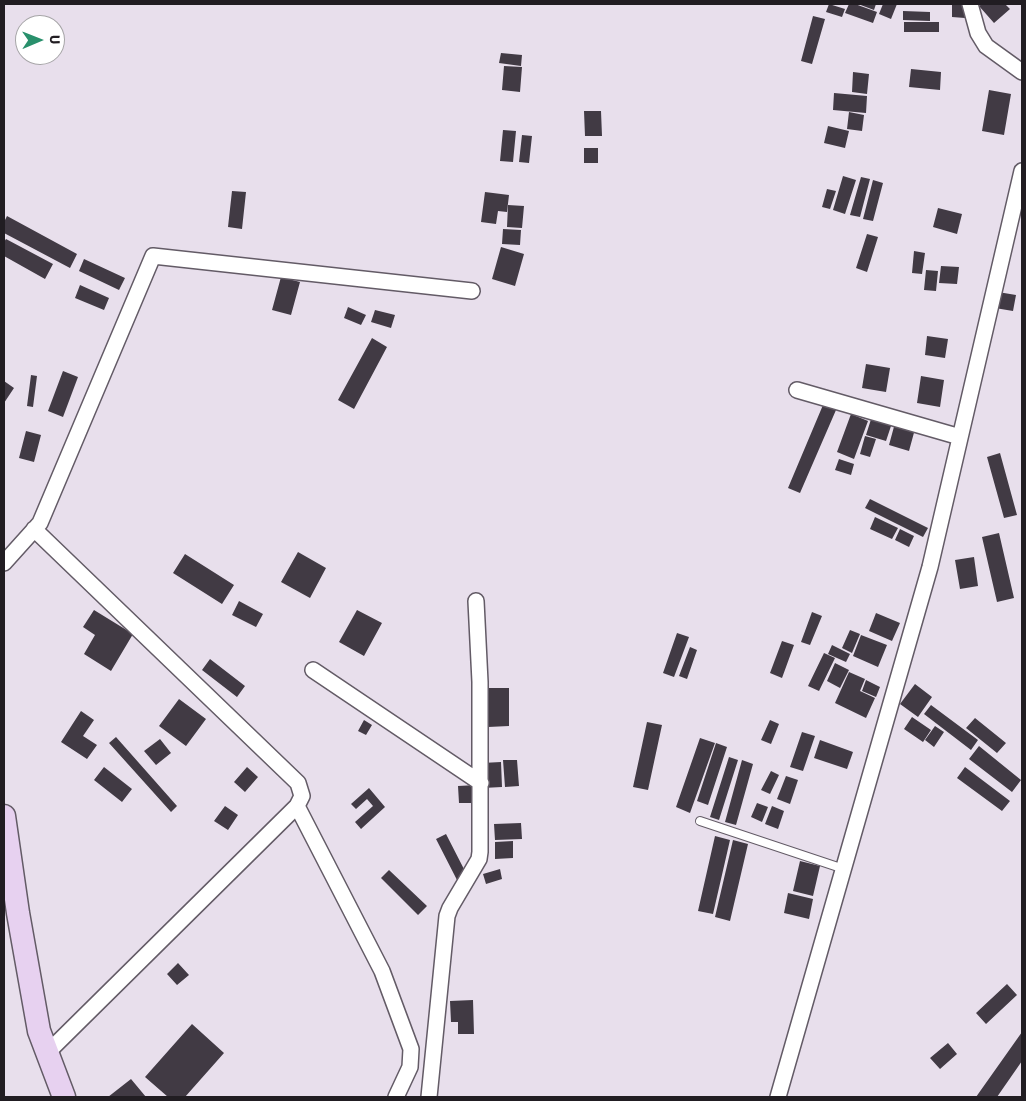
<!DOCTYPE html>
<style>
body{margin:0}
#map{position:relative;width:1026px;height:1101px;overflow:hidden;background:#e8dfec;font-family:Signika,sans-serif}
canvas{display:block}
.frame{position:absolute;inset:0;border:5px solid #211d22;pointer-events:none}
.north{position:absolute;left:15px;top:15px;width:50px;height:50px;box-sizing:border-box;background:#fff;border:1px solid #a6a5a7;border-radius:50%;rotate:89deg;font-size:14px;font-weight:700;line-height:20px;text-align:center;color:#211d22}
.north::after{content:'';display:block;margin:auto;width:18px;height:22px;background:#29906c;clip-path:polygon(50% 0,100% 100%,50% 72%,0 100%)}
</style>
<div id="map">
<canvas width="1026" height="1101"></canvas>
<div class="frame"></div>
<div class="north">U</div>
</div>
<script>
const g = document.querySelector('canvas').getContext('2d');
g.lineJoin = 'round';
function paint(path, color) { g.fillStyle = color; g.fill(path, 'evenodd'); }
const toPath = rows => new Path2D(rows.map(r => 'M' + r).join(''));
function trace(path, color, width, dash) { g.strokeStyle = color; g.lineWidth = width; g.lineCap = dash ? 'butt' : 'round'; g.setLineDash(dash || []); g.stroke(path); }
paint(toPath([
 [829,4,845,9,842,17,826,12],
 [849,4,855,4,877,12,873,23,845,13],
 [858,4,876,4,874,10],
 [883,4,897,4,891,19,879,14],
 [952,4,966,5,965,18,952,17],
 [982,4,1005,4,1010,9,994,23,979,6],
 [903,11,930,12,930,21,903,20],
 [813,16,825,19,812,64,801,61],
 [904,22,939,22,939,32,904,32],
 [501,53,522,55,521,66,499,63],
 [504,66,522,67,520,92,502,90],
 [911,69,941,72,940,90,909,87],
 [853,72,869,74,867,94,852,92],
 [989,90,1011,94,1004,135,982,131],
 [834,93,867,96,866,113,833,110],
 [584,111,601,111,602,136,585,136],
 [849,112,864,115,862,131,847,129],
 [828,126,849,131,845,148,824,143],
 [503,130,516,131,513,162,500,161],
 [522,135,532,136,529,163,519,162],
 [584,148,598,148,598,163,584,163],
 [843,176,856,180,845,214,833,210],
 [861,177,870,179,860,217,850,215],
 [873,180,883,183,873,221,863,219],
 [827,189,836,191,830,209,822,207],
 [232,191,246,192,242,229,228,227],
 [485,192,509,195,507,212,498,211,496,224,481,222],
 [508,205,524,206,522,228,507,227],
 [938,208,962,214,957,234,933,227],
 [7,216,77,254,70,268,4,233,4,222],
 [503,229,521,230,520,245,502,244],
 [867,234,878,237,867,272,856,268],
 [6,239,53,264,45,279,4,256,4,242],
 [501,247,524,254,515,286,492,279],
 [914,251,925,253,922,274,912,273],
 [84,259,125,278,119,290,79,271],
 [941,266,959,267,957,284,939,283],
 [926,270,938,271,936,291,924,290],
 [281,277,300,282,291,315,272,310],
 [80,285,109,298,104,310,75,298],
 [998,292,1016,295,1013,311,995,308],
 [348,307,366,315,361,325,344,318],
 [375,310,395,315,391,328,371,322],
 [927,336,948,339,945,358,925,355],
 [372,338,387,347,354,409,338,400],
 [866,364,890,368,886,392,862,388],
 [63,371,78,377,63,417,48,411],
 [31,375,37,376,33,407,27,406],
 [921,376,944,380,940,407,917,403],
 [4,381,14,388,4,403],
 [823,405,836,410,800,493,788,488],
 [873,413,893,420,886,441,866,435],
 [851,414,868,421,854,459,837,452],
 [895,423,915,429,909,451,889,445],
 [26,431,41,435,34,462,19,458],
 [865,436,876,439,870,457,860,454],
 [1000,453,1017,515,1004,518,987,457],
 [839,459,854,464,851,475,835,470],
 [870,499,928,528,923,537,865,508],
 [875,517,898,528,892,539,870,529],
 [900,529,914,536,909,547,895,540],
 [999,533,1014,598,997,602,982,537],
 [298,552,326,568,310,598,281,582],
 [185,554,234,585,222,604,173,573],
 [974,557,978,586,960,589,955,560],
 [239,601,263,614,256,627,232,615],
 [94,610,133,634,111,671,84,654,95,635,83,627],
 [357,610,382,623,364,656,339,642],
 [812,612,822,616,810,645,801,642],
 [876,613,900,623,892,641,869,631],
 [850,630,860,634,852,653,842,648],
 [677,633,689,637,674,677,663,673],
 [861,635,887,645,878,667,853,656],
 [782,641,794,645,782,678,770,673],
 [832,645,850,654,846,662,828,654],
 [690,647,697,650,687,679,679,676],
 [824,653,835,658,819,691,808,686],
 [210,659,245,686,237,697,202,670],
 [835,663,849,670,840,688,827,681],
 [849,672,865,679,860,691,875,698,866,718,835,703],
 [866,680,880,687,876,697,862,691],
 [915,684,932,697,918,717,900,704],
 [487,688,509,688,509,726,488,727],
 [179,699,206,719,186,746,159,726],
 [931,705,978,740,971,750,924,714],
 [81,711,94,720,83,736,97,745,87,759,61,742],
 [912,717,931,730,923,742,904,729],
 [975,718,1006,743,997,753,966,728],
 [364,720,372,725,366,735,358,731],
 [770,720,779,724,771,744,761,740],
 [647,722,662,725,648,790,633,787],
 [935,726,944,732,934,747,925,740],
 [802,732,815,736,803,771,790,767],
 [116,737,177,806,171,812,109,743],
 [700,738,715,743,690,813,676,807],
 [160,739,171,753,156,765,144,751],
 [820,740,853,752,847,769,814,758],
 [716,743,727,747,708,805,697,801],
 [979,746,1021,780,1012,792,969,759],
 [729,757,738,760,719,820,710,817],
 [503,760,517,760,519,786,505,787],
 [742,760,753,764,736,825,725,822],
 [501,762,502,787,483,788,482,763],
 [104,767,132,789,122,802,94,780],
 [247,767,258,777,245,792,234,782],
 [965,767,1010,801,1002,811,957,778],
 [771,771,779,775,770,794,761,790],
 [786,776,798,780,790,804,777,799],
 [477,785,478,803,459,803,458,786],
 [369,788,385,807,361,829,355,822,373,806,367,799,356,809,351,804],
 [757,803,768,807,762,822,751,817],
 [225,806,238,815,228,830,214,821],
 [772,806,784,811,778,829,765,824],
 [521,823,522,839,495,840,494,824],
 [446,834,467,875,457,880,436,839],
 [715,836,730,840,713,914,698,911],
 [733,840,748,844,730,921,715,917],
 [513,841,513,858,495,859,495,842],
 [800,861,820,866,813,896,793,891],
 [500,869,502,879,486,884,483,874],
 [389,870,427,906,418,915,381,878],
 [788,893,813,899,809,919,784,913],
 [178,963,189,975,177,985,167,974],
 [1007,984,1017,995,986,1024,976,1013],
 [473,1000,474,1034,458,1034,458,1022,451,1022,450,1001],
 [192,1024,224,1053,185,1097,168,1097,145,1077],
 [1022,1032,1022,1061,997,1097,976,1097],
 [948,1043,957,1054,940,1069,930,1058],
 [131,1079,146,1097,108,1097]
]), '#413a44');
const lane = toPath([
 [700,821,844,869]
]);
const street = toPath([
 [970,4,978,33,986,46,1022,72],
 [797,390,960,437],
 [34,529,298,783,302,796,297,806,46,1054],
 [4,563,40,523,153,256,472,291],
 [313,670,481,783],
 [297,806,382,971,411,1049,410,1067,396,1097],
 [429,1097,447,916,450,908,479,859,480,852,480,682,476,601],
 [778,1097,930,567,1022,171]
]);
const secondary = toPath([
 [4,816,18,913,39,1031,64,1097]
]);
trace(lane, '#635b66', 10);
trace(street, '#635b66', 18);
trace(secondary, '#635b66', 25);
trace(lane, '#fff', 8);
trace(street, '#fff', 15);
trace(secondary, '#e7d1f0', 22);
</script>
